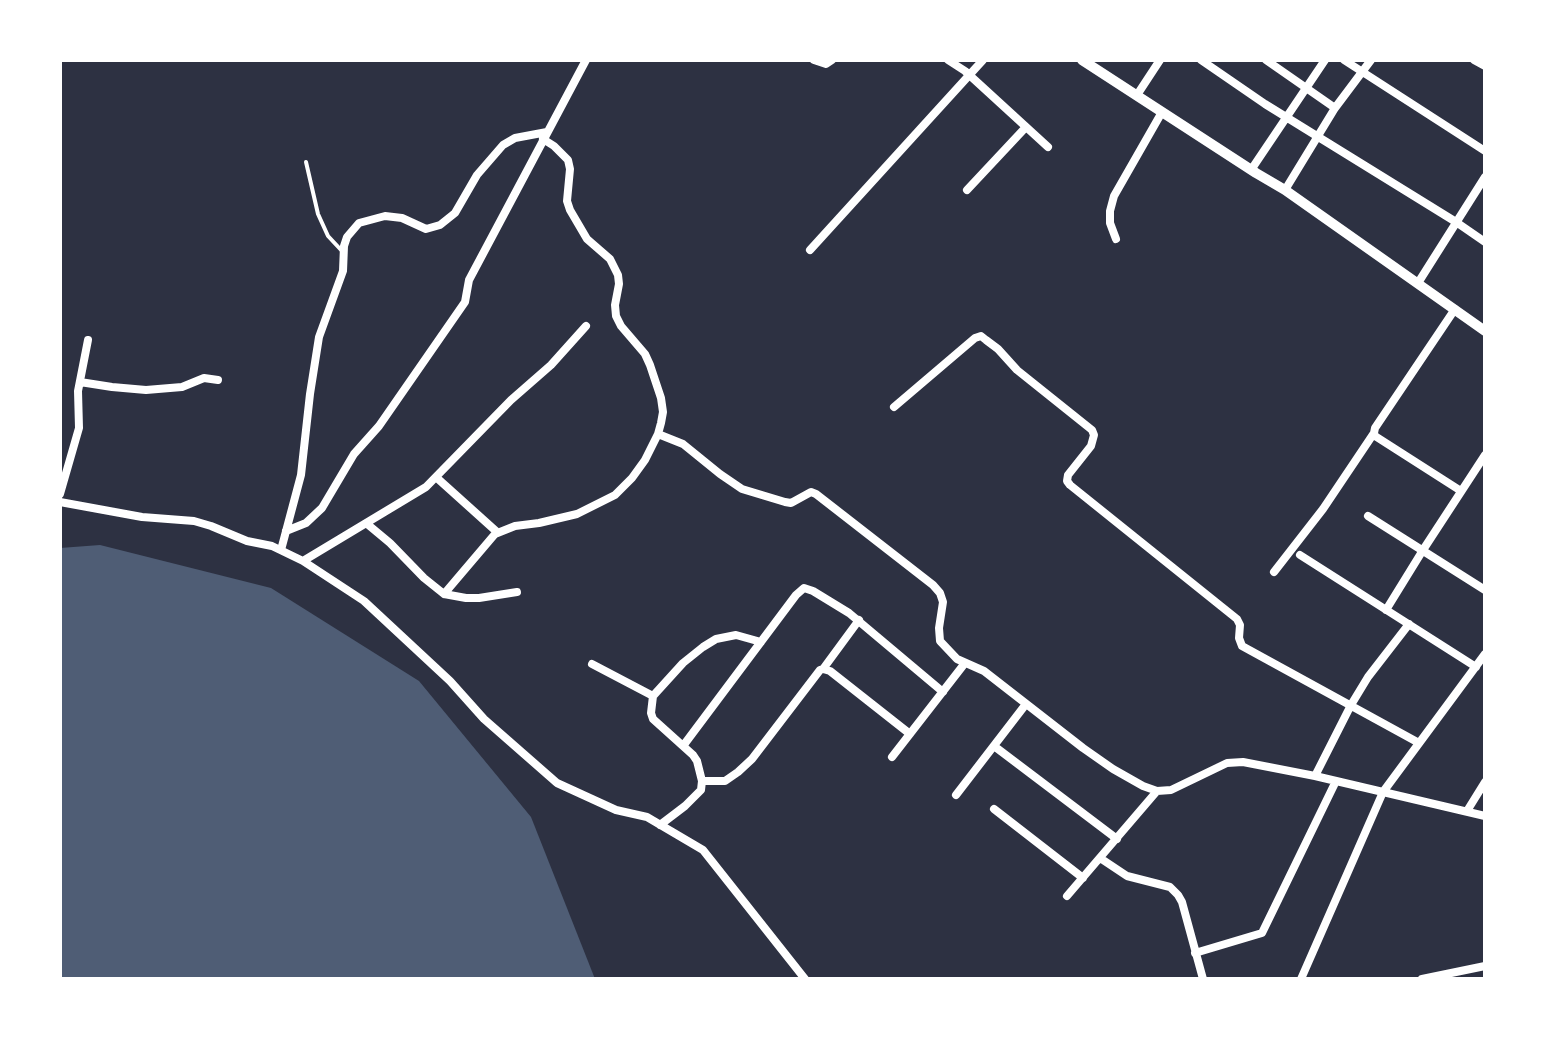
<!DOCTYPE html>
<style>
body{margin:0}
#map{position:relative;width:1545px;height:1039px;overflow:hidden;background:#2d3142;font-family:"Zilla Slab",serif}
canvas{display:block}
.frame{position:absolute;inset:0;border:62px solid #fff;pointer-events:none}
</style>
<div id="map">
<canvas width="1545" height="1039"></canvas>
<div class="frame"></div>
</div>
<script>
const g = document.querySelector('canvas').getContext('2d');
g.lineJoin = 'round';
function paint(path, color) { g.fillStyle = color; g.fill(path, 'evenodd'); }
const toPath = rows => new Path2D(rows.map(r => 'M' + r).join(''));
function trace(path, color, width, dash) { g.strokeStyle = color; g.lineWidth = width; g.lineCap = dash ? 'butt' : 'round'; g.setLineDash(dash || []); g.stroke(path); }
paint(toPath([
 [100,545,271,588,419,681,531,817,595,979,60,979,60,548]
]), '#4f5d75');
trace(toPath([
 [306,162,318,214,328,236,342,251]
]), '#fff', 4);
trace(toPath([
 [814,60,826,64,832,60],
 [948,60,965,71,1048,147],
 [1201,60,1265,104,1456,222,1485,242],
 [1266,60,1335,108],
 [1344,60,1485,151],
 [1474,60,1485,66],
 [1137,95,1160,60],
 [1251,170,1325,60],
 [967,190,1026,127],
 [1285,190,1335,108,1371,60],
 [1116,239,1110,223,1110,211,1114,196,1162,112],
 [810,250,983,60],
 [1418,283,1485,177],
 [1455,309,1375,428,1374,433,1375,436,1461,491],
 [80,382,112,387,146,390,182,387,204,378,218,380],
 [894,407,975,338,981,336,986,340,998,349,1017,370,1092,430,1094,435,1091,446,1068,475,1067,481,1070,485,1237,619,1240,625,1239,638,1242,646,1419,743],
 [658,434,683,444,720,474,742,489,785,502,791,503,811,492,816,494,933,585,940,593,943,602,939,628,940,641,957,659,984,671,1083,748,1113,769,1143,786,1157,791,1171,790,1227,763,1243,762,1315,776,1485,816],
 [437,478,497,532],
 [60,494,79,428,78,391,88,340],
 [60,502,142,517,194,521,211,526,247,541,272,546,303,561,364,601,450,681,484,719,557,783,616,810,647,817,703,850,805,979],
 [1368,516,1485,590],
 [366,523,390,543,424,578,444,594,466,598,479,598,517,592],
 [286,531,306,523,322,508,354,454,379,426,465,302,469,280,586,60],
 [281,550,301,475,310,394,319,337,343,271,344,246,347,237,359,223,385,216,402,218,426,229,440,225,455,213,477,175,503,145,515,138,547,132],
 [1300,555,1476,667],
 [303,561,426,487,511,400,551,365,586,326],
 [1274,572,1323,509,1374,433],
 [444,594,495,534,515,526,539,523,577,514,615,495,632,478,645,460,658,434,661,423,663,412,661,398,650,365,645,354,621,326,616,316,615,305,619,284,618,275,610,259,587,239,570,210,567,201,570,169,568,160,554,146,543,139],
 [1386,610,1423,550,1485,455],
 [592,664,653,696,651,713,653,719,693,755,697,761,702,781,701,790,685,806,660,825],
 [823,669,859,620],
 [653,696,683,663,703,647,716,639,736,635,761,642],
 [683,746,796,595,804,588,813,591,849,613,943,692],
 [994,746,1117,839],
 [892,757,965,663],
 [1315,776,1351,705,1368,677,1409,624],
 [702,781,725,781,738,772,752,759,820,670,823,669,830,671,910,734],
 [956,795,1026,704],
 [994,809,1083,878],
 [1467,811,1485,782],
 [1100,858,1127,876,1170,887,1178,895,1182,902,1203,979],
 [1067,896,1157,791],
 [1195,953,1262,933,1336,781],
 [1301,979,1383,792,1485,654],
 [1422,979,1485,966]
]), '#fff', 8);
trace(toPath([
 [1082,60,1256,173,1285,190,1485,331]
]), '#fff', 10);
</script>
